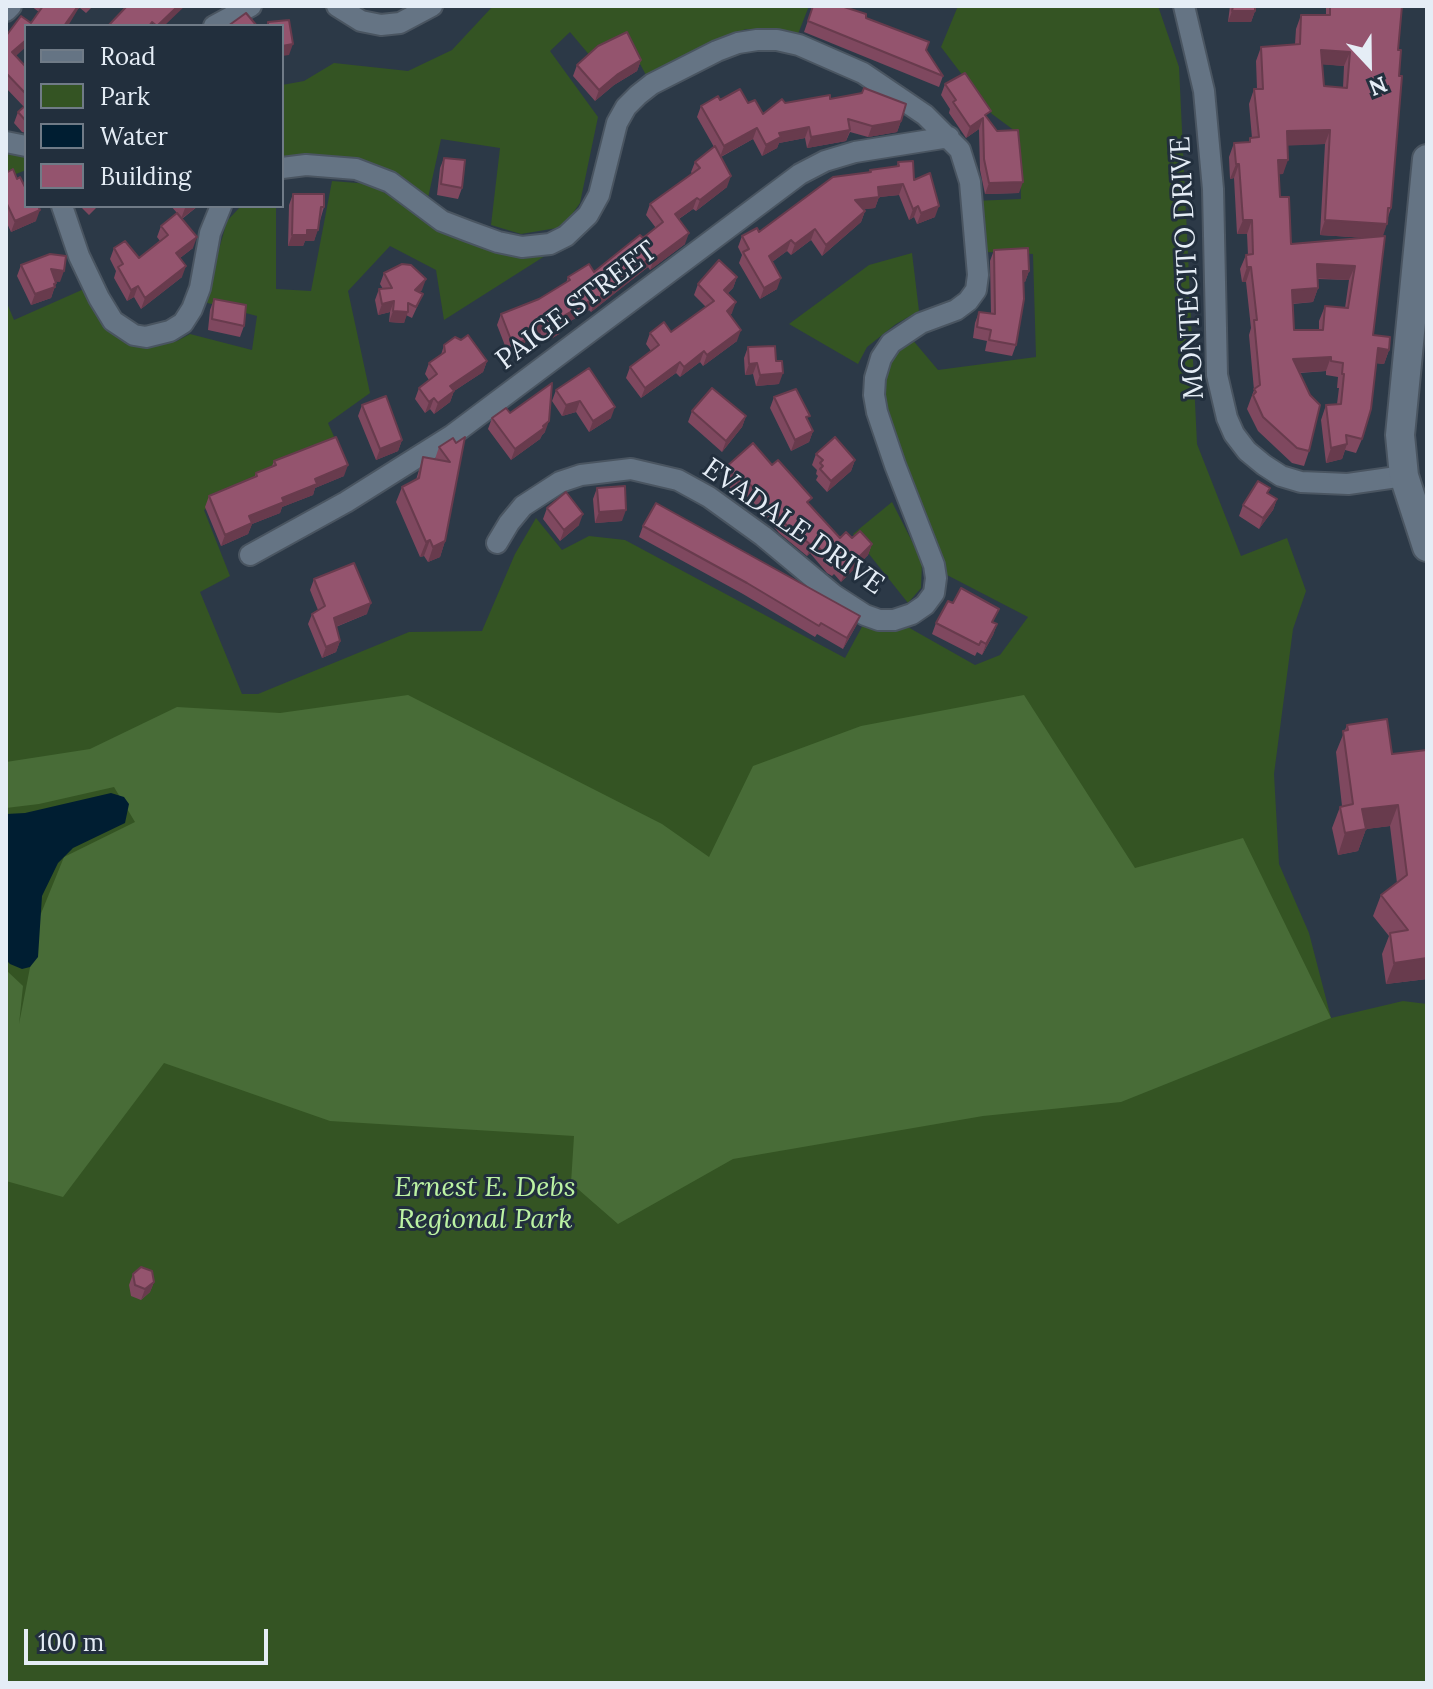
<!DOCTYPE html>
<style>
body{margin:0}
#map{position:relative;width:1433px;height:1689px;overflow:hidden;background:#2c3947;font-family:Lora,serif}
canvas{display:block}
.frame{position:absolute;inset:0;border:8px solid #e5edf6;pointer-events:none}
.legend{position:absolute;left:24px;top:24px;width:260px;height:184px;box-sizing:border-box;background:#222f3d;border:2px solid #707b87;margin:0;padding:10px 14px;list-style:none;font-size:24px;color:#e5edf6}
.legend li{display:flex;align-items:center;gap:16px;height:40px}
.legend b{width:40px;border:2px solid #707b87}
.north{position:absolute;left:1329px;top:24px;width:80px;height:80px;-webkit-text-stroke:6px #222f3d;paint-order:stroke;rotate:158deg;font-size:22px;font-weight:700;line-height:32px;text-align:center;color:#e5edf6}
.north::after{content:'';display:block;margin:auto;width:28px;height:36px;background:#e5edf6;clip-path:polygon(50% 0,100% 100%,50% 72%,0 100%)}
.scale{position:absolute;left:24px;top:1629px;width:244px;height:36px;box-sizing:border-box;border:4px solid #e5edf6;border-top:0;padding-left:10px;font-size:24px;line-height:28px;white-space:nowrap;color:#e5edf6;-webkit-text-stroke:6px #222f3d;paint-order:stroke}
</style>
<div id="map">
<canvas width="1433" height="1689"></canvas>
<div class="frame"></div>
<ul class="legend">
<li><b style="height:10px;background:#657484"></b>Road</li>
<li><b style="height:22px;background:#345423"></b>Park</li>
<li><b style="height:22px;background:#001e32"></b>Water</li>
<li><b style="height:22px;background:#94546e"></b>Building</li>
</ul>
<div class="north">N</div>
<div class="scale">100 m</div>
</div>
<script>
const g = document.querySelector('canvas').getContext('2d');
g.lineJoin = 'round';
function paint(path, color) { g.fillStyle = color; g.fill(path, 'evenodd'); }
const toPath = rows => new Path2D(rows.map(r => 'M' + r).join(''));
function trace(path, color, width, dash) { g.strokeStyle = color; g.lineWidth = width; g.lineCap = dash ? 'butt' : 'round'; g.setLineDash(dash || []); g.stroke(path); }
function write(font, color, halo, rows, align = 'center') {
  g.font = font + ' Lora,serif'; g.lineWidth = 6; g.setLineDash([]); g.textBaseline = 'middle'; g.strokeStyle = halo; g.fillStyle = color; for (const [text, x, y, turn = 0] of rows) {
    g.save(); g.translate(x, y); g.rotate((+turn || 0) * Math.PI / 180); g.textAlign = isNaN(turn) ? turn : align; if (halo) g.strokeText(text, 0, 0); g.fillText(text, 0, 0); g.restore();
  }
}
paint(toPath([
 [493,6,809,6,798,34,746,29,712,42,646,75,625,36,591,57,570,32,550,51,598,117,580,203,563,227,521,234,491,225,500,148,441,139,428,198,394,173,357,161,282,164,282,85,304,81,334,63,408,71,452,50],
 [958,6,1158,6,1179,67,1197,444,1241,556,1287,538,1306,591,1293,629,1274,774,1279,864,1309,933,1331,1018,1403,1001,1427,1004,1427,1683,6,1683,6,301,14,320,84,289,110,328,139,347,177,341,190,334,252,350,257,316,204,302,227,221,241,206,276,206,276,289,311,291,332,181,370,184,456,236,548,254,444,320,436,270,390,246,348,291,370,393,328,423,336,441,204,510,230,576,200,592,242,694,258,694,409,632,482,631,515,554,536,518,562,550,589,536,625,540,845,658,863,625,906,626,975,665,1000,655,1028,617,947,575,929,537,878,387,886,361,911,338,938,370,1036,357,1033,254,986,252,973,201,1021,199,1019,134,992,114,941,47],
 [6,147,22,150,26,158,26,170,6,178],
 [912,253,919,311,896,324,867,347,858,364,789,324,869,265],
 [892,502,922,561,921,588,908,603,853,534]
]), '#345423');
paint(toPath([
 [408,695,662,824,709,857,753,766,861,726,1024,695,1135,868,1243,838,1331,1018,1121,1102,983,1116,733,1159,618,1224,571,1183,574,1136,330,1121,164,1063,63,1197,6,1181,6,970,23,986,19,1024,40,916,64,857,135,822,114,787,39,804,6,808,6,762,90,749,177,707,280,713]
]), '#486c37');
paint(toPath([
 [111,793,124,797,129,804,125,823,73,848,58,863,42,896,38,957,30,967,22,969,10,964,6,960,6,814,25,813]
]), '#001e32');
const street = toPath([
 [337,6,361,21,381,25,400,23,432,6],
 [1184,6,1204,91,1213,189,1217,375,1227,418,1234,434,1247,451,1264,465,1281,476,1301,482,1348,484,1404,476],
 [6,11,11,6],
 [214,26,251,6],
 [6,142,26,146],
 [282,168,306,165,356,169,390,182,442,221,468,231,498,242,522,247,550,244,566,236,588,215,599,195,617,123,626,107,638,95,652,84,717,51,738,43,757,40,777,40,799,45,863,73,925,115,960,150,970,182,978,275,976,290,968,301,956,310,921,323,891,343,881,358,875,378,874,395,877,412,895,465,934,565,936,578,934,593,925,605,912,614,894,620,879,620,865,615,834,595,763,536,709,497,678,480,631,469,581,475,560,482,523,506,509,523,497,543],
 [62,206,79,256,99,298,113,321,134,335,146,337,170,331,183,323,192,309,200,288,210,233,221,206],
 [250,555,346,502,451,436,800,174,825,161,855,152,949,137]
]);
const secondary = toPath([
 [1427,159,1400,435,1404,476,1427,547]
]);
trace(street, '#4a5561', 24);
trace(secondary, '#4a5561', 32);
trace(street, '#657484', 20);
trace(secondary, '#657484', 28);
paint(toPath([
 [31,6,93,6,86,13,80,8,26,26,16,56,26,67,26,133,22,132,14,123,18,112,24,107,6,88,6,36,31,23,39,12],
 [813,6,866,18,926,50,943,76,939,87,804,32],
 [1230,6,1255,6,1255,11,1251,22,1228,22],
 [1326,6,1402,6,1398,50,1399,76,1391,208,1382,236,1373,335,1389,350,1384,364,1376,363,1362,439,1356,453,1345,450,1342,459,1326,463,1321,420,1326,405,1337,404,1339,388,1337,388,1338,377,1326,375,1326,371,1300,373,1309,451,1304,466,1292,463,1258,431,1247,409,1254,390,1249,335,1251,328,1246,282,1242,282,1240,269,1246,255,1248,255,1247,234,1237,234,1234,178,1230,179,1229,157,1234,143,1249,142,1250,138,1252,138,1249,104,1254,89,1257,89,1256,61,1261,47,1295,44,1296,29,1301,15,1326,15],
 [1322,64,1344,66,1343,88,1324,86],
 [1325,144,1320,235,1368,238,1291,244,1280,197,1279,174,1283,174,1287,145],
 [1318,279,1349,280,1345,308,1325,306,1319,321,1319,330,1294,330,1293,304,1313,302,1318,288],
 [641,60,637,71,614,85,595,101,573,76,577,65],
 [945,84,988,119,1019,193,985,194,980,170,979,129,966,138,949,113,950,109,941,95],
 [830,99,901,121,897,132,868,137,850,132,846,141,807,148,805,138,779,143,777,148,762,156,753,139,721,157,727,187,696,211,693,209,679,219,685,244,650,270,648,267,591,312,589,310,562,326,559,334,546,342,540,333,526,339,522,351,509,356,497,325,501,314,539,299,566,283,568,277,594,272,656,228,646,215,650,204,692,174,691,172,695,162,714,147,697,117,701,106,720,100,748,103,763,114,785,103],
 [444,158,462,188,458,199,437,195,440,168],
 [898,162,914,180,935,217,917,224,914,217,909,220,899,195,879,197,875,208,864,209,865,211,861,222,822,256,811,240,791,255,787,251,772,262,777,289,760,299,739,263,742,255,738,247,742,236,759,232,869,172,870,170,897,166],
 [6,173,17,179,36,221,11,232,6,221],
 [293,194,324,207,314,241,305,241,303,246,288,246,289,205],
 [80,206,98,206,89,215],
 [171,206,198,206,182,219,193,248,180,258,182,277,141,309,134,297,127,301,114,278,116,271,110,259,114,248,139,258,160,241,157,237,161,226,177,213],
 [994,250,1029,271,1025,282,1023,282,1016,345,1012,356,985,351,987,341,973,338,975,323,979,312,991,314,990,261],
 [21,265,60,282,55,281,56,283,51,298,31,305,17,276],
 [384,273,422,290,419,292,423,294,412,318,406,315,404,323,389,322,390,312,378,315,375,300,379,289,383,289,380,284],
 [737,277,733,288,728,293,732,313,730,315,737,341,703,366,700,362,680,377,676,373,641,398,626,378,630,367,651,351,646,344,650,333,671,332,706,307,694,295,698,284],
 [214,299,244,326,240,337,208,330,210,310],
 [444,345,487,361,483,372,454,391,450,402,434,414,430,409,425,413,415,399,419,388,429,380,425,374,429,363,441,355],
 [748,347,776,361,779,384,756,386,753,374,745,375,744,358],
 [589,368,611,418,589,432,576,412,562,416,552,401,556,390],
 [774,397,808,421,813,431,809,442,791,451,770,408],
 [362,405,402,440,398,451,376,460,358,416],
 [692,411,746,416,742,427,722,452,688,422],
 [510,413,545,432,542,435,540,439,511,460,488,429,492,418],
 [453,438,452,498,445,541,440,557,428,562,424,556,420,557,396,502,402,487,416,480,423,457,435,459,439,447],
 [816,454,855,460,851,471,827,492,816,480,818,476,816,474,817,470,812,465],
 [274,461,344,476,315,488,313,495,282,507,280,513,252,524,248,534,221,546,205,507,209,496,254,478,256,473,272,466],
 [772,465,840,538,852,538,872,544,868,555,841,582,834,574,832,576,827,573,810,553,807,556,779,533,755,504,740,490,735,494,722,478,726,467],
 [597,488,622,521,595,523,593,499],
 [1268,493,1277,499,1273,510,1259,529,1239,516,1243,505],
 [547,508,579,525,560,541,543,519],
 [643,526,860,616,856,626,843,649,817,634,815,637,743,594,639,537],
 [314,579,367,614,336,627,340,641,336,652,322,658,308,624,312,614,318,610,310,590],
 [936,623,994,623,997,624,993,635,982,655,977,652,975,656,932,634],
 [1347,725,1392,754,1427,979,1386,984,1382,954,1389,936,1373,916,1381,895,1397,883,1390,826,1366,829,1358,851,1338,855,1332,828,1340,807,1342,806,1336,752],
 [133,1274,154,1282,150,1292,141,1300,131,1296,129,1285]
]), '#7f485f');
paint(toPath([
 [78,6,80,6,68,26,64,26],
 [178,6,185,6,164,26,157,26],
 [1232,11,1255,11,1251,22,1228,22],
 [26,40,26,47,8,63,12,52],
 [293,44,289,55,282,56,282,46],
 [1321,50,1350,52,1344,66,1316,64],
 [641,60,637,71,614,85,595,101,599,90,618,74],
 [983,118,979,129,966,138,970,127],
 [901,121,897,132,868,137,872,126],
 [809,127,805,138,779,143,777,148,762,156,766,145,779,133],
 [757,128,753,139,720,157,724,146],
 [850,130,846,141,807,148,811,137],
 [1330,130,1325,144,1281,146,1287,131],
 [1278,160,1288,160,1283,174,1273,175],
 [1236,164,1239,164,1234,178,1230,179],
 [731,176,727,187,696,211,700,200],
 [1023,182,1019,193,985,194,989,183],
 [903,184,899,195,879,197,875,208,851,211,855,200,878,187],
 [697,198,693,209,671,224,675,214],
 [188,206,198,206,181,219,185,208],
 [918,206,914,217,909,220,913,209],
 [939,206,935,217,917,224,921,213],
 [40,210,36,221,11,232,15,221],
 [865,211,861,222,822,256,826,245],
 [1243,220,1252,220,1247,234,1237,234],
 [1325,220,1387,224,1382,239,1320,235],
 [815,229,811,240,791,255,795,244],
 [307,230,318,230,314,241,305,241,303,246,288,246,292,235],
 [689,233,685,244,650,270,654,259],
 [197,237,193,248,172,264,176,253],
 [791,240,787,251,765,267,769,256],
 [652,256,648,267,591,312,595,301],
 [1317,264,1355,266,1349,280,1312,278],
 [186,266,182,277,141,309,145,298],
 [1247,267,1251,267,1246,282,1242,282],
 [51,269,64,271,60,282,47,280],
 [1023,271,1029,271,1025,282,1019,282],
 [737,277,733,288,720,300,724,290],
 [781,278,777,289,760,299,764,288],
 [426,279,422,290,411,301,415,290],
 [56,283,51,298,31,305,35,294],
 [138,286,134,297,127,301,131,290],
 [1318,288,1313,302,1287,304,1292,290],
 [593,299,589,310,562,326,559,334,546,342,550,331,560,318],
 [394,301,390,312,378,315,382,304],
 [736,302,732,313,723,322,727,311],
 [393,311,408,312,404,323,389,322],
 [544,322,540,333,518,342,522,331],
 [741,330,737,341,703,366,707,355],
 [526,340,522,351,509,356,513,345],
 [1378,348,1389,350,1384,364,1373,363],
 [704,351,700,362,680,377,684,367],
 [1331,357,1326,371,1288,373,1293,359],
 [487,361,483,372,454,391,450,402,434,414,438,403,450,386],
 [680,362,676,373,641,398,645,388],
 [757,363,753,374,745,375,749,364],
 [783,373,779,384,756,386,760,375],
 [434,398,430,409,425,413,429,402],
 [580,401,576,412,562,416,566,405],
 [615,407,611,418,589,432,593,421],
 [746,416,742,427,722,452,726,441],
 [549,421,545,432,542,435,540,439,511,460,515,449],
 [813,431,809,442,791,451,795,440],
 [402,440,398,451,376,460,380,449],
 [1347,444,1342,459,1326,463,1331,448],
 [855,460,851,471,827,492,831,481],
 [348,465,344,476,315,488,313,495,282,507,280,513,252,524,248,534,221,546,225,535,249,516,315,479],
 [744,479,740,490,735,494,739,483],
 [1277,499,1273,510,1259,529,1263,518],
 [626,510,622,521,595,523,599,512],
 [583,514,579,525,560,541,564,530],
 [430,540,424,556,420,557,426,542],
 [445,541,440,557,428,562,433,547],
 [814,542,810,553,807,556,811,545],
 [872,544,868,555,841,582,845,571],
 [371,603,367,614,330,629,334,618],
 [860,616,856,626,843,649,847,638],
 [997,624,993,635,982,655,986,644],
 [340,641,336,652,322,658,326,647],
 [1398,805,1390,826,1366,829,1358,851,1338,855,1345,833,1362,809],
 [1427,958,1427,979,1386,984,1394,963],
 [154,1282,150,1292,141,1300,145,1289]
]), '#683b4d');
const building = toPath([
 [43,6,78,6,64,26,26,26,26,40,12,52,26,67,26,94,6,73,6,36,21,16,31,23,43,6],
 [127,6,178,6,157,26,152,22,149,26,108,26,127,6],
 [813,6,841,6,866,14,866,18,929,42,926,50,943,76,808,21,813,6],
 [1233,6,1255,6,1255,11,1232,11,1233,6],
 [1330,6,1402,6,1398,50,1401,50,1399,76,1402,76,1391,208,1388,208,1387,224,1325,220,1330,130,1287,131,1288,160,1278,160,1280,197,1289,197,1291,244,1385,236,1373,335,1390,337,1389,350,1378,348,1371,409,1362,439,1346,435,1347,444,1331,448,1326,405,1341,404,1344,374,1342,374,1343,363,1331,361,1331,357,1293,359,1310,395,1320,405,1309,451,1297,448,1263,417,1253,395,1256,392,1254,389,1260,385,1254,320,1257,320,1251,267,1247,267,1246,255,1253,254,1252,220,1243,220,1239,164,1236,164,1234,143,1250,142,1250,138,1259,137,1254,89,1263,89,1261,47,1300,44,1301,15,1330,15,1330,6],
 [1321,50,1350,52,1347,88,1324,86,1321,50],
 [1317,264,1355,266,1348,308,1325,306,1323,330,1294,330,1292,290,1318,288,1317,264],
 [246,13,257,26,228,26,246,13],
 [289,20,293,44,282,46,282,26,268,26,268,22,289,20],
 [627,32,641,60,618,74,599,90,577,65,598,46,627,32],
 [965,73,991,111,985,115,997,131,1018,130,1023,182,989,183,984,159,983,118,970,127,953,102,956,100,945,84,965,73],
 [864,88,906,104,901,121,872,126,848,119,850,130,811,137,809,127,779,133,781,137,766,145,757,128,724,146,701,106,718,96,720,100,740,89,748,103,755,100,763,114,782,99,785,103,830,95,830,99,862,93,864,88],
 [26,105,26,121,18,112,26,105],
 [715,146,731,176,700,200,697,198,675,214,689,233,654,259,652,256,595,301,593,299,560,318,563,323,550,331,544,322,522,331,526,340,513,345,501,314,539,299,570,280,568,277,589,264,594,272,640,235,643,238,663,222,650,204,700,168,695,162,715,146],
 [444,158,465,160,462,188,441,184,444,158],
 [913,161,914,180,930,173,939,206,921,213,918,206,913,209,903,184,878,187,879,197,855,200,865,211,826,245,815,229,795,244,791,240,769,256,781,278,764,288,743,252,749,249,742,236,757,228,759,232,833,177,871,172,870,170,899,166,898,162,913,161],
 [13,169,17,179,20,177,26,189,26,206,38,206,40,210,15,221,6,202,6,173,13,169],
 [293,194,324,194,324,207,321,207,318,230,307,230,307,235,292,235,293,194],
 [177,213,197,237,176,253,186,266,145,298,138,286,131,290,118,267,123,264,114,248,125,241,139,258,168,235,161,226,177,213],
 [1028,248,1029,271,1023,271,1024,299,1016,345,989,340,991,330,977,327,979,312,995,314,994,250,1028,248],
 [50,254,66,256,64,271,51,269,56,283,54,284,55,287,35,294,21,265,50,254],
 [719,260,737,277,724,290,736,302,727,311,741,330,707,355,704,351,684,367,680,362,645,388,630,367,659,345,650,333,664,322,671,332,714,301,698,284,719,260],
 [402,264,411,265,426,279,415,290,423,294,416,307,408,303,408,312,393,311,394,301,382,304,379,289,392,288,384,273,402,264],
 [214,299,246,305,244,326,212,319,214,299],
 [468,335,487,361,450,386,454,391,438,403,434,398,429,402,419,388,437,374,429,363,445,352,444,345,455,337,461,340,468,335],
 [775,346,776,361,782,361,783,373,760,375,757,363,749,364,748,347,775,346],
 [589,368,615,407,593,421,580,401,566,405,556,390,589,368],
 [552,383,549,421,543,426,544,428,515,449,492,418,506,408,510,413,552,383],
 [712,388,746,416,726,441,692,411,712,388],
 [796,389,810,416,806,417,813,431,795,440,774,397,796,389],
 [386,396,402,440,380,449,362,405,386,396],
 [336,437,348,465,315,479,317,484,282,498,284,502,249,516,252,523,225,535,209,496,257,476,256,473,276,465,274,461,336,437],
 [465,437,445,541,433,547,430,540,426,542,402,487,419,478,423,457,450,462,439,447,453,438,456,443,465,437],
 [835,437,855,460,831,481,820,469,823,466,820,463,823,460,816,454,835,437],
 [753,443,772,465,778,460,812,498,807,502,840,538,846,532,852,538,860,531,872,544,845,571,838,563,836,565,831,562,814,542,811,545,783,522,759,493,744,479,739,483,726,467,753,443],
 [1258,481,1270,488,1267,493,1277,499,1263,518,1243,505,1258,481],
 [625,486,626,510,599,512,597,488,625,486],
 [566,492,583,514,564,530,547,508,566,492],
 [656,503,860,616,847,638,821,623,819,626,747,583,643,526,656,503],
 [354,563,371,603,334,618,340,641,326,647,312,614,325,606,314,579,354,563],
 [961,588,999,609,992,622,997,624,986,644,981,641,979,645,936,623,948,601,953,603,961,588],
 [1387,719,1392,754,1427,750,1427,958,1394,963,1390,933,1408,930,1381,895,1407,875,1398,805,1362,809,1366,829,1345,833,1340,807,1353,804,1343,731,1348,730,1347,725,1387,719],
 [141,1267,152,1271,154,1282,145,1289,135,1285,133,1274,141,1267]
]);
paint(building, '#94546e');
trace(building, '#683b4d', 2);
write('28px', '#e5edf6', '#222f3d', [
 ["MONTECITO DRIVE",1188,268,-93],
 ["PAIGE STREET",577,306,-37],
 ["EVADALE DRIVE",793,527,35]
]);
write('italic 28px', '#bcf3a3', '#222f3d', [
 ["Ernest E. Debs",485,1188],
 ["Regional Park",485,1220]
]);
</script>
